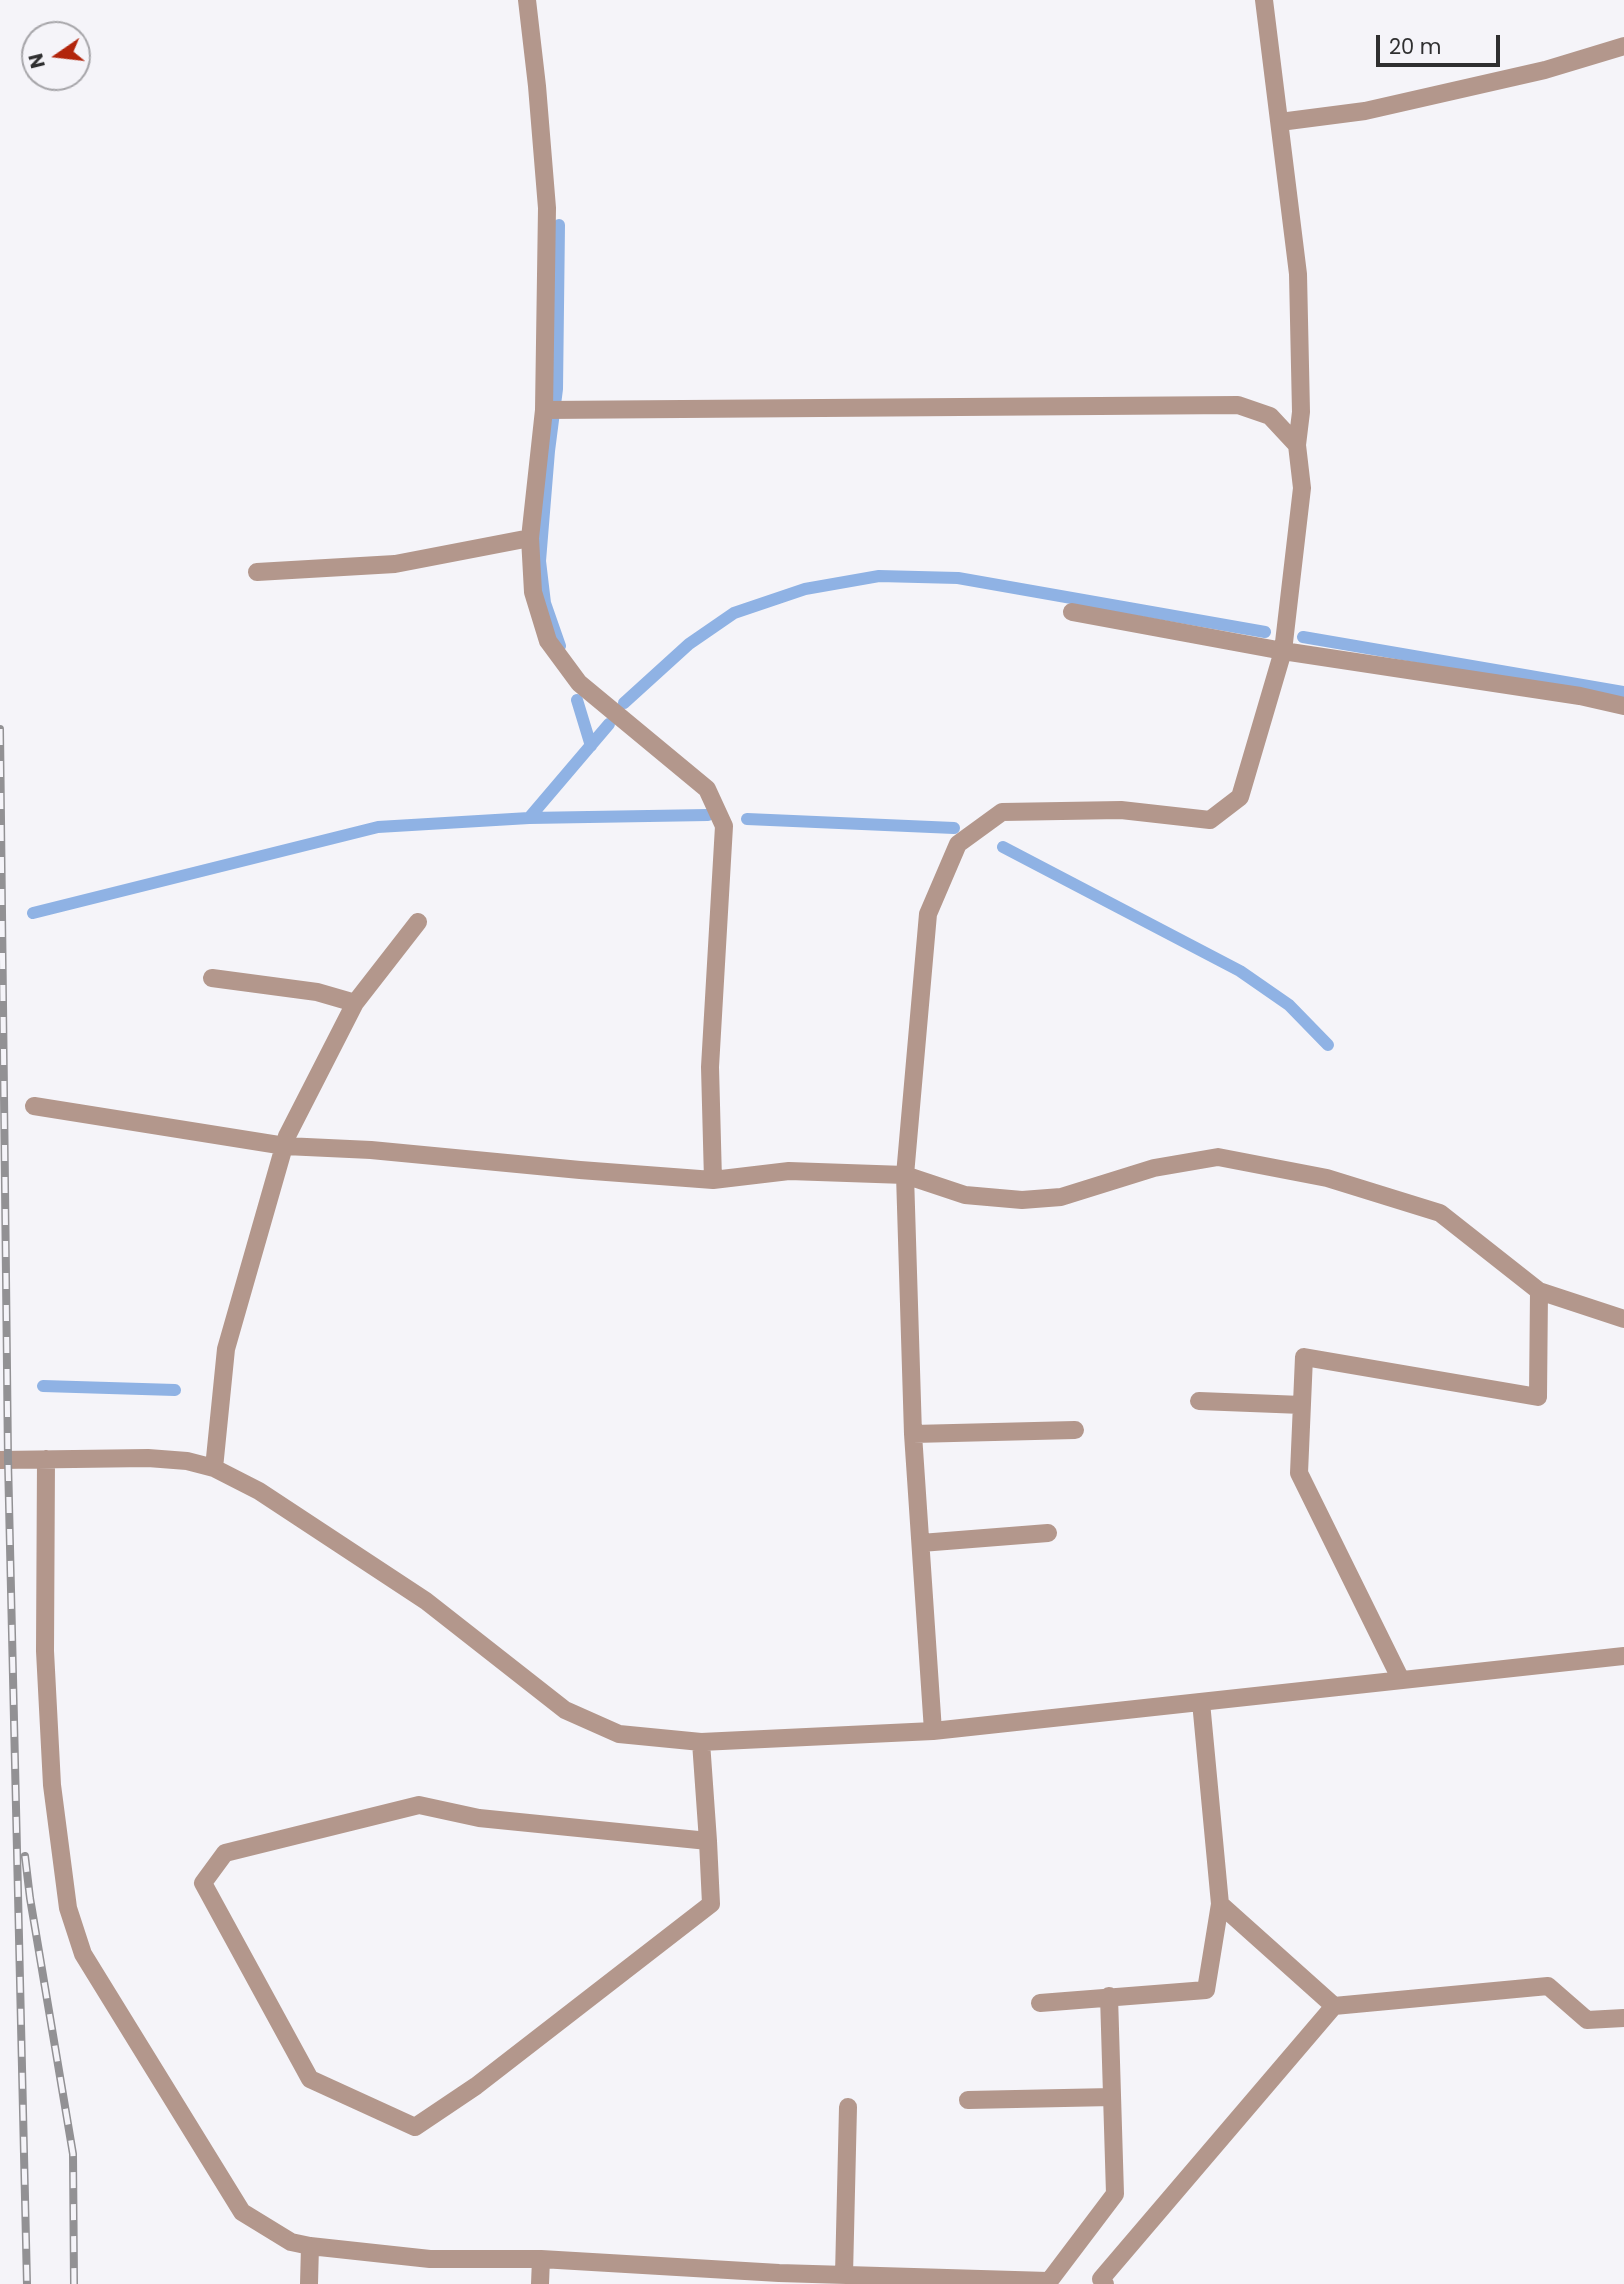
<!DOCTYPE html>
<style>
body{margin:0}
#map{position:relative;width:1624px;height:2284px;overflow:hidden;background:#f5f4f9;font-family:Poppins,sans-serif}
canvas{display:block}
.north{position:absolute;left:21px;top:21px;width:70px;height:70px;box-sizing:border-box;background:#f5f4f9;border:2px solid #a6a5a9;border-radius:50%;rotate:256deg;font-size:19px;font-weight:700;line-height:28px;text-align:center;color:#2f2f30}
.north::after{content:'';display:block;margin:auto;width:24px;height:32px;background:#b2250c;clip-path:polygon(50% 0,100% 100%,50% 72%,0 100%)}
.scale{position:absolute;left:1376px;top:35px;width:124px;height:32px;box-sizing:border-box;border:4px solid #2f2f30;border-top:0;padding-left:9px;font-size:21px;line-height:24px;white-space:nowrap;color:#2f2f30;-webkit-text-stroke:5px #f5f4f9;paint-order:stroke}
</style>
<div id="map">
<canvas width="1624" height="2284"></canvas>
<div class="north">N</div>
<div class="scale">20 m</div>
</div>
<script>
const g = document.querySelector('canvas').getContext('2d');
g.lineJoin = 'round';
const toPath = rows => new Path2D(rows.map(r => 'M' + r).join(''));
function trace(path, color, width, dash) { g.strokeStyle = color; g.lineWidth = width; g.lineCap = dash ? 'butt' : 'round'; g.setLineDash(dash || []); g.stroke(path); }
trace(toPath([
 [559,225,557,389,549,451,540,561,545,603,560,646],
 [1303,637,1624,692],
 [577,700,591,746],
 [624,703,689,644,734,613,805,589,879,576,958,578,1265,632],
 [529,818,708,815],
 [747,819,954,828],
 [1003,847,1240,971,1289,1005,1328,1045],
 [33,913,378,827,529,818,609,724],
 [43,1386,175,1390]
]), '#8fb2e4', 12);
trace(toPath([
 [527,0,537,86,547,208,544,410,530,538,533,592,548,641,579,683,707,789,724,826,710,1067,713,1180],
 [1280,122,1365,111,1545,70,1624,46],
 [544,410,1238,405,1270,416,1297,445],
 [257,572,395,564,530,538],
 [1072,612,1283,651,1580,696,1624,706],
 [212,978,317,992,355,1003],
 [34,1106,285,1146,371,1150,580,1170,713,1180,789,1171,905,1175,965,1195,1022,1200,1061,1197,1154,1168,1218,1157,1327,1178,1440,1213,1539,1291,1624,1319],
 [1199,1401,1302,1405],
 [913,1434,1075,1430],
 [46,1459,45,1651,52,1785,68,1908,83,1954,242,2212,291,2242,310,2246,430,2259,541,2259,779,2273,1048,2281],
 [0,1460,148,1458,187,1461,214,1468,259,1491,426,1601,565,1710,619,1734,701,1742,933,1731,1624,1656],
 [214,1468,226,1349,287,1136,355,1003,418,922],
 [921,1543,1048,1533],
 [1401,1680,1299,1473,1304,1357,1538,1397,1539,1291],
 [1201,1702,1220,1904,1334,2006],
 [933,1731,913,1434,905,1175,928,914,958,844,1002,812,1121,810,1210,820,1240,797,1283,651,1302,488,1297,445,1301,412,1298,274,1264,0],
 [701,1742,708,1841,711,1904,476,2086,415,2127,310,2079,203,1883,225,1853,419,1805,479,1818,708,1841],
 [1040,2003,1206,1990,1220,1904],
 [968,2100,1112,2097],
 [844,2275,848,2107],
 [309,2284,310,2246],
 [540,2284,541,2259],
 [1047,2284,1115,2194,1109,1996],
 [1105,2284,1101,2279,1334,2006,1548,1986,1587,2020,1624,2018]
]), '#b3978c', 18);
const rail = toPath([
 [0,729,8,1460,27,2284],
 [25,1856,30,1898,73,2154,74,2284]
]);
trace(rail, '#929194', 8);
trace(rail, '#f5f4f9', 5, [16]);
</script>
